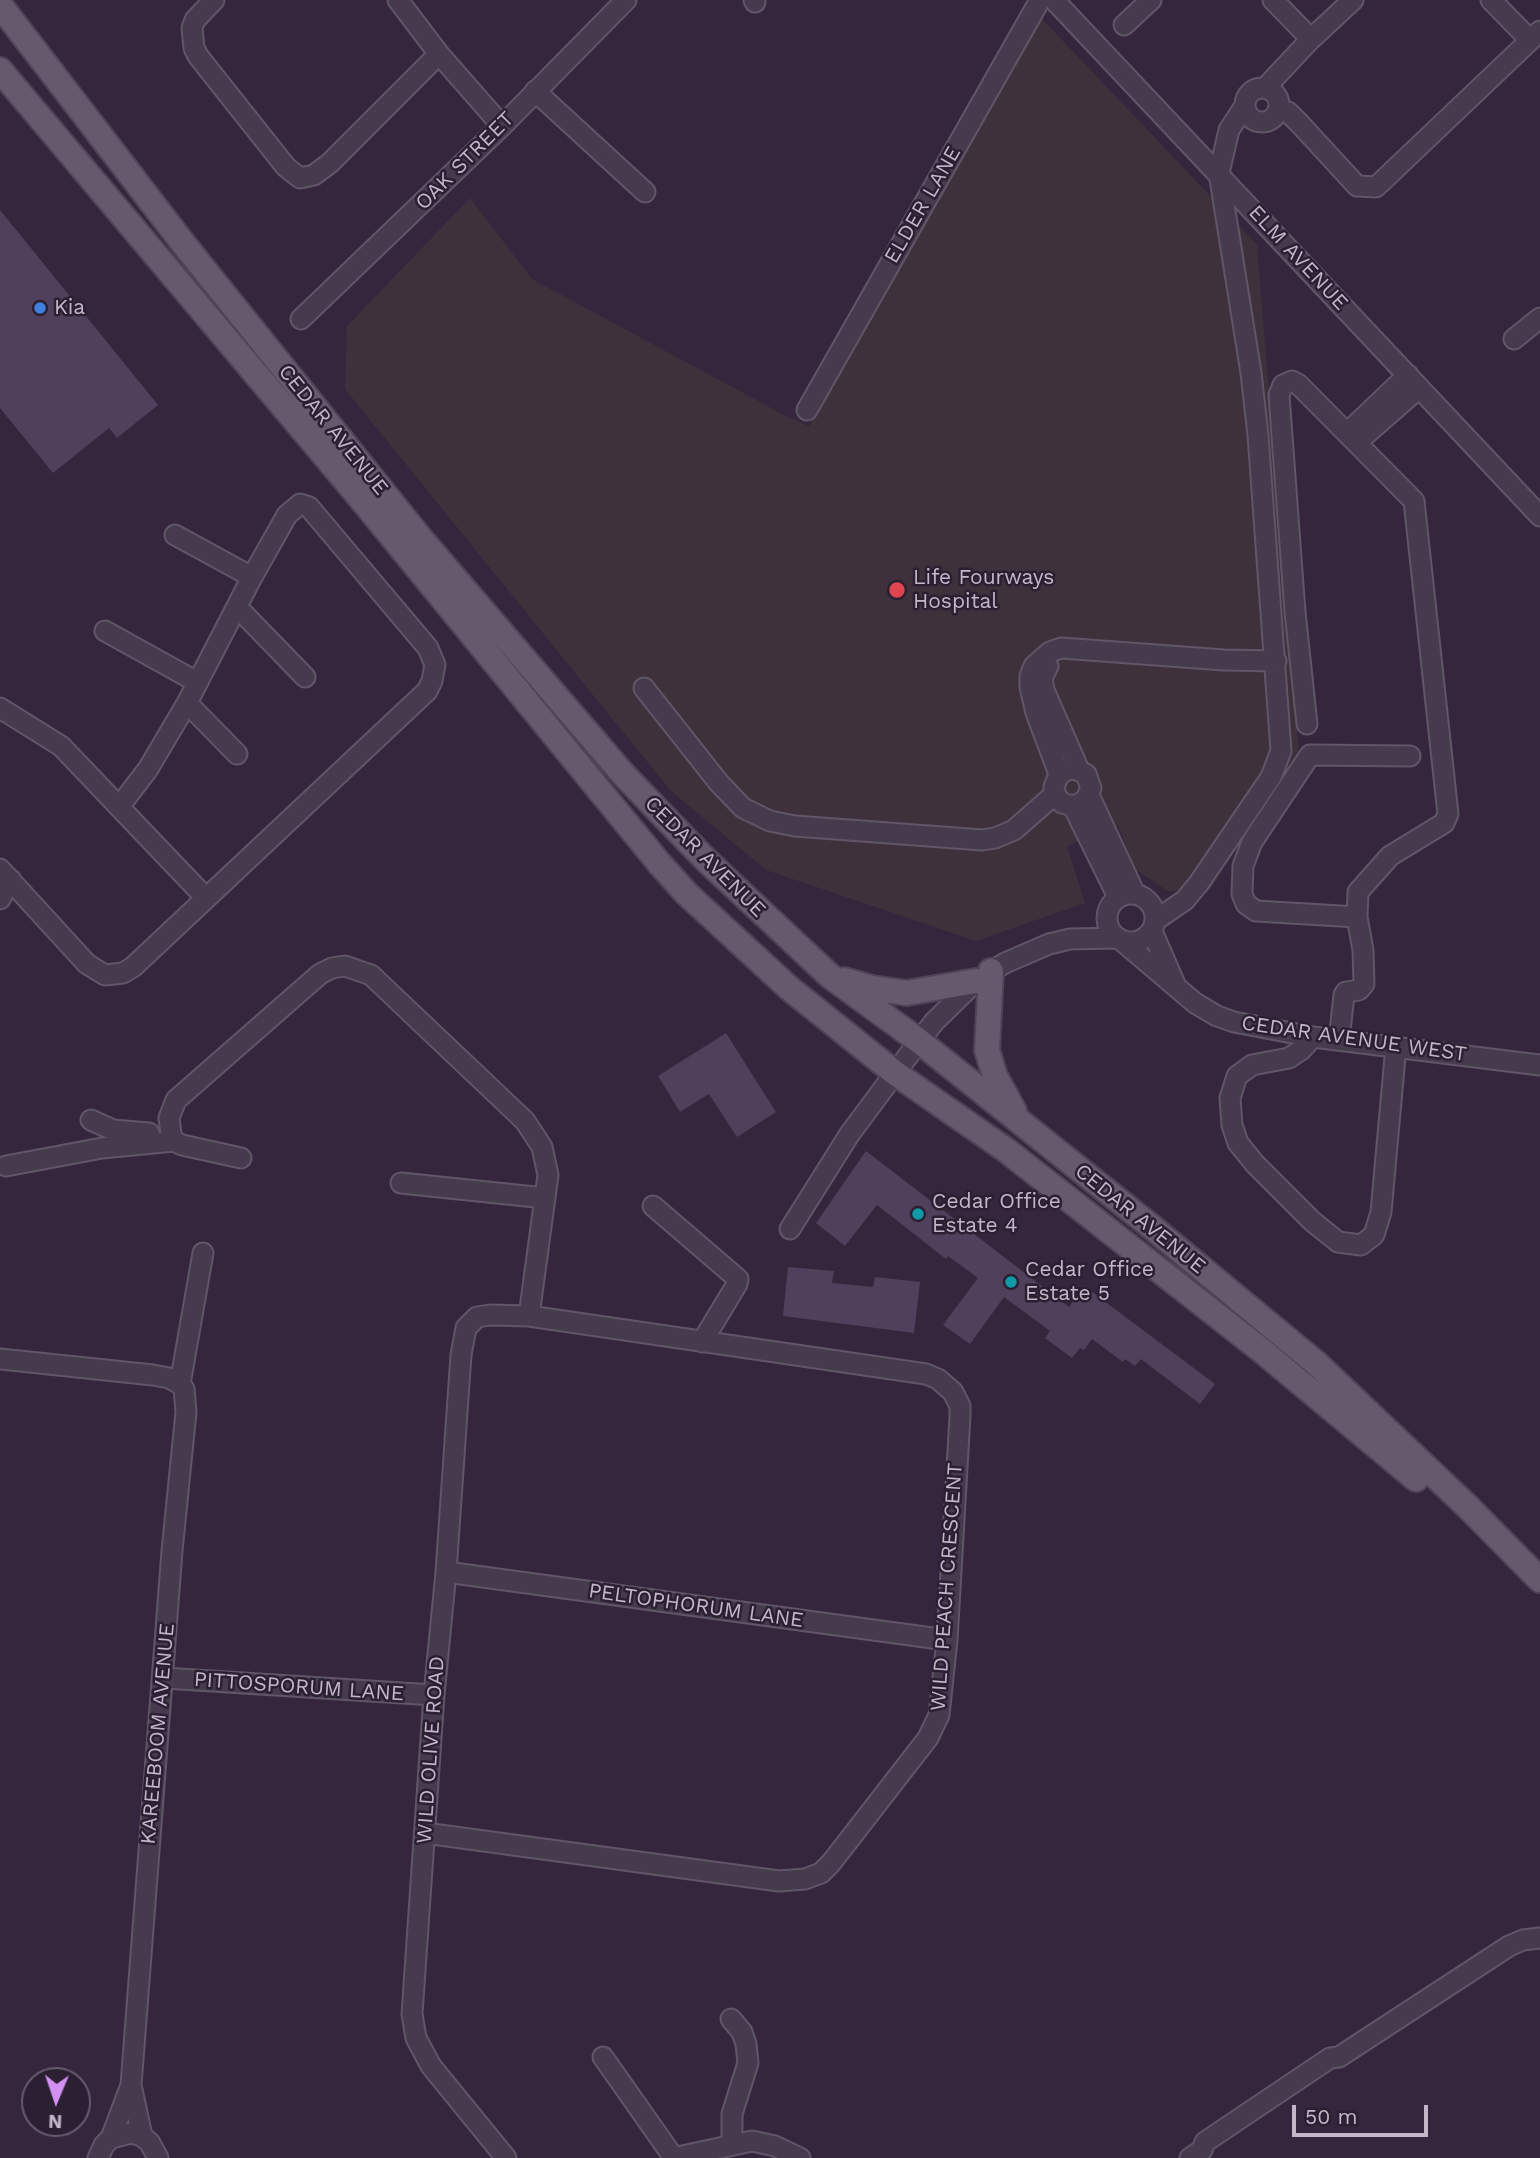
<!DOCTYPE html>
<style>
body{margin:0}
#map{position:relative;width:1540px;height:2158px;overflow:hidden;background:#35263d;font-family:"Work Sans",sans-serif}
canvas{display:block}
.north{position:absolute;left:21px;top:2067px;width:70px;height:70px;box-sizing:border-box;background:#2b1f32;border:2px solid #675b6e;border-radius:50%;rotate:182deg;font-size:19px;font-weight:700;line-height:28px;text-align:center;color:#c2b6c8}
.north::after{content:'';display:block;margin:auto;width:24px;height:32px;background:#d291f2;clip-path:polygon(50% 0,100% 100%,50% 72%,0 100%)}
.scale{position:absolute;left:1292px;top:2105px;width:136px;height:32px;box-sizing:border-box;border:4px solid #c2b6c8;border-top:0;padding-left:9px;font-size:21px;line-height:24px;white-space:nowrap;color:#c2b6c8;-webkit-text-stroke:5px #2b1f32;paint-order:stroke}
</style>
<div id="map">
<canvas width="1540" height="2158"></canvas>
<div class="north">N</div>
<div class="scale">50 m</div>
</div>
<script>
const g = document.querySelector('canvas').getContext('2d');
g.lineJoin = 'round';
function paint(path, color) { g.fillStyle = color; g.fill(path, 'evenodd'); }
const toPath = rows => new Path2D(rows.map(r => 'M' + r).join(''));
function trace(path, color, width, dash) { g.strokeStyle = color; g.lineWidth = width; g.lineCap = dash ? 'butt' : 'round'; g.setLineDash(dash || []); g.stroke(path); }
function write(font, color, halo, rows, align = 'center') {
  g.font = font + ' "Work Sans",sans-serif'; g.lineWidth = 5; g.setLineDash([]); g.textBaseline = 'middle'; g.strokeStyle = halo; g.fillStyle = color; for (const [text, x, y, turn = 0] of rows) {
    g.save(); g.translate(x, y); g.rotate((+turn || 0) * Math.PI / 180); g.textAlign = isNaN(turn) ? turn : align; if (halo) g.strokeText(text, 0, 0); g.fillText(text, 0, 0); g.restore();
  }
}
paint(toPath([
 [1041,18,1257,245,1299,755,1207,894,1195,886,1169,892,1135,869,1118,826,1067,846,1085,903,976,941,766,870,671,791,345,389,347,326,470,198,532,279,786,416,809,426]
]), '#3f313c');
paint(toPath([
 [0,210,158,405,117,438,109,428,53,473,0,408],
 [726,1033,776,1112,737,1137,709,1094,680,1112,658,1076],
 [866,1151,1069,1307,1084,1286,1215,1384,1200,1404,1141,1359,1135,1366,1125,1359,1123,1362,1092,1339,1084,1350,1080,1348,1072,1358,1045,1338,1050,1331,1004,1297,970,1344,943,1325,978,1278,948,1256,946,1259,877,1205,845,1246,816,1223],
 [788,1267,834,1271,832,1283,873,1287,875,1277,920,1282,914,1333,783,1316]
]), '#51405b');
const minor = toPath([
 [214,0,195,20,192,28,194,48,198,56,286,167,300,178,314,175,330,163,439,54],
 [398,0,439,54,502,126],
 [754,0,755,2],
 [1054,0,1540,516],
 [1273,0,1311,39],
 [1491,0,1530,40],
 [1124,25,1151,0],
 '1245 105a17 17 0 1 1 34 0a17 17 0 1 1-34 0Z',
 [1265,88,1311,39,1353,0],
 [535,91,645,192],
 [1278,110,1288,112,1300,124,1357,186,1376,187,1540,31],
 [301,319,502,126,626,0],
 [1514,339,1540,318],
 [807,410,1040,0],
 [1347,433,1408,375],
 [1357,442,1419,388],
 [175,535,252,577],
 [237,607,305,677],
 [105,631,197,682],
 [1048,666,1042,678,1044,690,1079,770],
 [644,688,719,783,743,808,770,821,795,826,982,840,995,838,1014,830,1055,794],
 [187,703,237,754],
 [0,708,61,746,205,897],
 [1307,724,1295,612,1279,395,1283,385,1292,381,1298,384,1414,501,1448,814,1444,823,1390,856,1358,892,1357,917,1363,950,1364,984,1359,990,1346,992,1344,995,1339,1040],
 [1059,774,1036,713,1030,687,1030,676,1034,666,1050,652,1061,648,1224,660,1276,661],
 [1089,795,1135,894],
 [1073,806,1085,801,1091,788,1086,774,1072,768,1059,774,1054,787,1055,794,1062,803,1073,806,1118,897],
 [0,869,87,964,105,975,123,973,133,967,427,691,432,681,435,665,428,648,309,507,300,504,287,515,252,577,187,703,148,769,119,807],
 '1107 918a24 24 0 1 1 48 0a24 24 0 1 1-48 0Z',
 [0,899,11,880],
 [1357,917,1256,911,1246,904,1242,894,1243,866,1252,842,1310,755,1410,756],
 [1156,920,1185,900,1199,883,1271,777,1281,751,1258,435,1251,373,1219,173,1229,130,1244,107],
 [1152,931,1175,984],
 [1122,941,1195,1003,1217,1016,1234,1022,1313,1037,1540,1065],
 [1313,1037,1301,1050,1289,1058,1252,1065,1237,1076,1230,1098,1232,1125,1238,1143,1255,1164,1312,1221,1338,1242,1361,1245,1374,1235,1381,1212,1396,1046],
 [91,1120,113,1130,149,1133],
 [241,1158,182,1145,174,1141,171,1134,169,1118,176,1100,320,974,332,968,345,966,371,975,525,1121,542,1147,548,1175,529,1316],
 [6,1166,102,1148,174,1141],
 [401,1183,545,1198],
 [653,1206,738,1279,737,1284,702,1342],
 [790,1229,849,1135,895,1073,934,1022,976,981,1005,963,1049,944,1070,939,1116,938],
 [0,1359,153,1375,169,1378,180,1384],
 [180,1384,203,1253],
 [446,1572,947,1640],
 [164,1678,434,1695],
 [425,1833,779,1881,805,1879,821,1873,831,1863,928,1738,939,1715,947,1640,960,1416,960,1406,953,1392,938,1379,926,1374,529,1316,490,1315,477,1317,466,1328,461,1355,446,1572,434,1695,412,2014,416,2038,431,2066,506,2158],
 [731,2019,742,2032,746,2044,748,2063,732,2114,732,2145],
 [603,2057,674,2158],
 [131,2085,142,2136],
 [111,2138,131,2085,172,1551,186,1412,184,1389,180,1384],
 [98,2158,104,2145,111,2138,131,2133,142,2136,150,2143,158,2158],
 [673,2158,752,2141,775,2146,800,2158],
 [1190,2158,1202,2150,1205,2142,1330,2058,1339,2057,1509,1946,1523,1940,1540,1938]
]);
const major = toPath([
 [0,5,186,247,421,539,623,774,704,858,830,976,919,1041,1148,1224,1316,1363,1469,1508,1540,1580],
 [0,70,362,500,659,863,687,894,789,988,895,1073,1006,1150,1261,1350,1416,1479],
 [991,971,987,1050,995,1076,1014,1111],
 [844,980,872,988,907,993,976,981]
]);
trace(minor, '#615568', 23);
trace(major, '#4f4356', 28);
trace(minor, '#463a4d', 19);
trace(major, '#66586d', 24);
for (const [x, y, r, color] of [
 [40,308,7,"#3f7fe0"],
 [897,590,9,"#e0444e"],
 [918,1214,7,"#0f9aa8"],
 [1011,1282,7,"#0f9aa8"]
]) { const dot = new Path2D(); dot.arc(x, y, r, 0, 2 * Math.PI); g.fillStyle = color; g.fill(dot); trace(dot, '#2b1f32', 2.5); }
write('21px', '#c2b6c8', '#2b1f32', [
 ["OAK STREET",465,161,-45],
 ["ELDER LANE",923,205,-60],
 ["ELM AVENUE",1298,258,47],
 ["CEDAR AVENUE",333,430,51],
 ["CEDAR AVENUE",705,857,45],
 ["CEDAR AVENUE WEST",1354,1039,8],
 ["CEDAR AVENUE",1140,1219,39],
 ["WILD PEACH CRESCENT",947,1587,-86],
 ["PELTOPHORUM LANE",696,1606,8],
 ["PITTOSPORUM LANE",299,1687,4],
 ["KAREEBOOM AVENUE",158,1734,-85],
 ["WILD OLIVE ROAD",431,1750,-86]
]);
write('21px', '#c2b6c8', '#2b1f32', [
 ["Kia",54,308],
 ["Life Fourways",913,578],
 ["Hospital",913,602],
 ["Cedar Office",932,1202],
 ["Estate 4",932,1226],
 ["Cedar Office",1025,1270],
 ["Estate 5",1025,1294]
], 'left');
</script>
